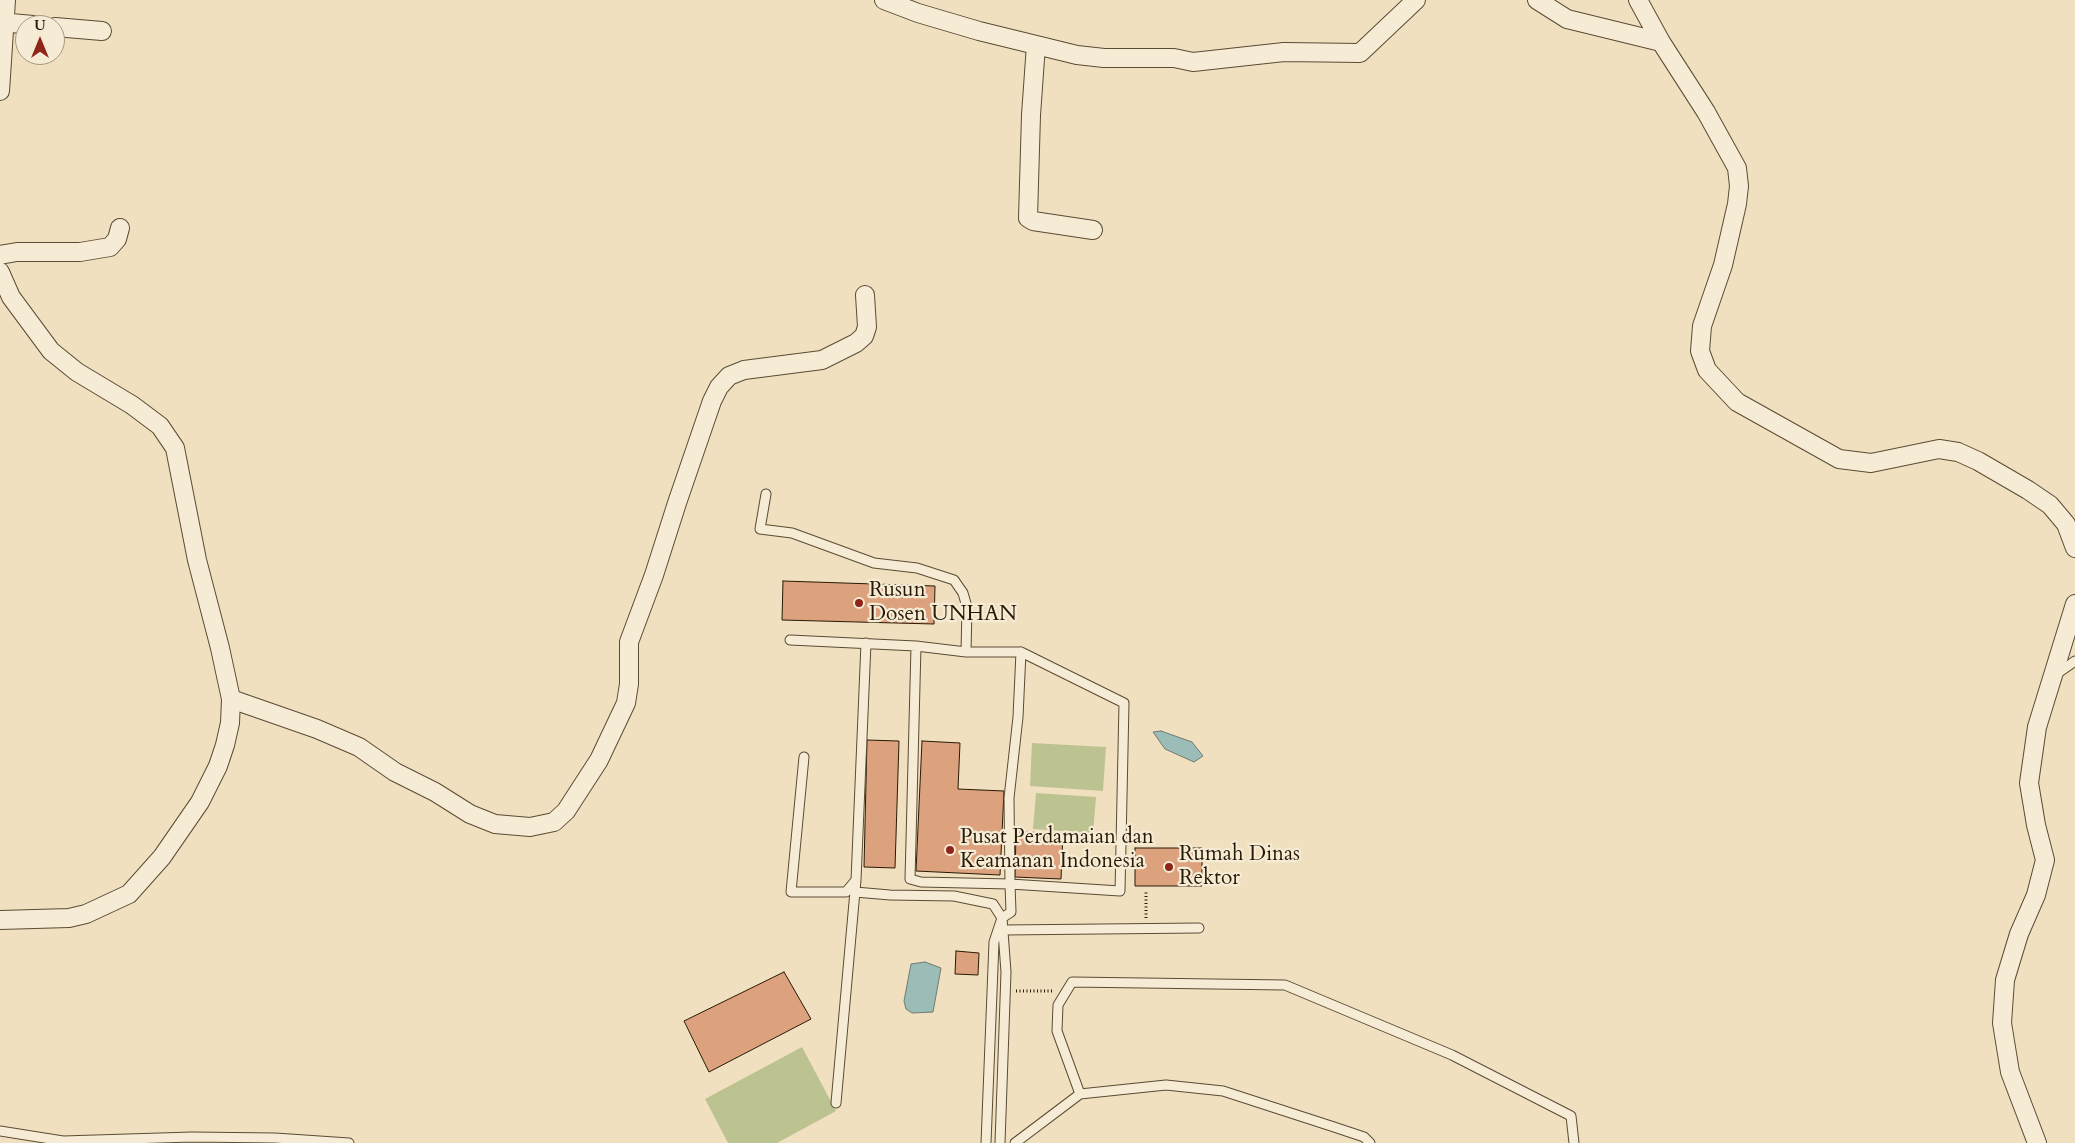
<!DOCTYPE html>
<style>
body{margin:0}
#map{position:relative;width:2075px;height:1143px;overflow:hidden;background:#f1e0bf;font-family:Cardo,serif}
canvas{display:block}
.north{position:absolute;left:15px;top:15px;width:50px;height:50px;box-sizing:border-box;background:#f6ebd5;border:1px solid #a49782;border-radius:50%;rotate:0deg;font-size:14px;font-weight:700;line-height:20px;text-align:center;color:#281905}
.north::after{content:'';display:block;margin:auto;width:18px;height:22px;background:#8f2418;clip-path:polygon(50% 0,100% 100%,50% 72%,0 100%)}
</style>
<div id="map">
<canvas width="2075" height="1143"></canvas>
<div class="north">U</div>
</div>
<script>
const g = document.querySelector('canvas').getContext('2d');
g.lineJoin = 'round';
function paint(path, color) { g.fillStyle = color; g.fill(path, 'evenodd'); }
const toPath = rows => new Path2D(rows.map(r => 'M' + r).join(''));
function trace(path, color, width, dash) { g.strokeStyle = color; g.lineWidth = width; g.lineCap = dash ? 'butt' : 'round'; g.setLineDash(dash || []); g.stroke(path); }
function write(font, color, halo, rows, align = 'center') {
  g.font = font + ' Cardo,serif'; g.lineWidth = 4.5; g.setLineDash([]); g.textBaseline = 'middle'; g.strokeStyle = halo; g.fillStyle = color; for (const [text, x, y, turn = 0] of rows) {
    g.save(); g.translate(x, y); g.rotate((+turn || 0) * Math.PI / 180); g.textAlign = isNaN(turn) ? turn : align; if (halo) g.strokeText(text, 0, 0); g.fillText(text, 0, 0); g.restore();
  }
}
paint(toPath([
 [1032,743,1106,747,1103,791,1030,786],
 [1036,793,1096,797,1093,833,1033,829],
 [802,1047,836,1111,777,1143,728,1143,705,1099]
]), '#bcc290');
const water = toPath([
 [1161,731,1192,742,1203,756,1194,762,1165,749,1153,732,1161,731],
 [925,962,941,968,933,1012,912,1013,906,1009,904,1001,911,964,925,962]
]);
paint(water, '#9cbcb8');
trace(water, '#6e7b70', 1);
const building = toPath([
 [783,581,935,586,934,624,782,620,783,581],
 [867,740,899,741,895,868,864,867,867,740],
 [922,741,960,743,958,789,1004,791,1000,875,916,871,922,741],
 [1016,832,1063,833,1061,879,1015,877,1016,832],
 [1135,848,1202,848,1202,886,1135,886,1135,848],
 [956,951,979,953,978,975,955,974,956,951],
 [784,972,811,1019,709,1072,684,1021,784,972]
]);
paint(building, '#dca27d');
trace(building, '#281905', 1);
const service = toPath([
 [766,494,760,529,792,533,874,563,917,568,954,580,963,593,967,607,966,652],
 [790,640,916,646,910,879,921,882,1010,884,1011,912,1002,918,994,942,986,1143],
 [916,646,966,652,1021,652,1018,717,1009,798,1010,884,1120,891,1124,703,1021,652],
 [2055,675,2075,661],
 [804,757,791,892,846,892,856,880],
 [855,892,890,895,954,896,993,904,1002,918,1006,972,1000,1143],
 [1003,930,1199,928],
 [1080,1094,1057,1031,1058,1005,1072,982,1285,985,1452,1055,1571,1116,1574,1143],
 [836,1103,856,880,866,643],
 [0,1131,63,1141,192,1137,275,1138,349,1143],
 [1015,1143,1080,1094,1166,1085,1223,1091,1334,1127,1364,1137,1370,1143]
]);
const minor = toPath([
 [884,0,918,13,979,31,1077,55,1104,58,1174,58,1193,62,1284,52,1360,53,1416,0],
 [1537,0,1567,19,1661,42],
 [1638,0,1661,42,1706,112,1737,168,1739,186,1737,204,1723,265,1702,326,1700,351,1707,370,1737,402,1839,459,1871,463,1939,449,1958,452,1978,461,2028,490,2050,505,2066,524,2075,548],
 [0,22,33,25],
 [55,27,102,31],
 [1036,45,1031,115,1028,218,1033,221,1093,230],
 [0,91,6,0],
 [0,255,17,252,80,252,110,247,117,239,120,228],
 [0,272,11,297,51,351,77,372,132,405,160,426,175,448,197,560,220,648,231,699,230,723,225,745,218,766,200,802,162,857,129,894,86,914,69,918,0,920],
 [231,699,317,729,359,747,395,772,435,792,470,814,495,824,530,827,554,822,566,811,599,760,626,703,629,684,629,642,654,575,677,503,712,401,719,387,729,376,744,370,822,360,856,343,864,336,867,327,865,295],
 [2037,1143,2010,1072,2002,1023,2005,980,2019,934,2036,895,2045,860,2036,825,2029,783,2037,727,2075,604]
]);
trace(service, '#5a4b34', 11);
trace(minor, '#5a4b34', 20);
trace(toPath([
 [1146,918,1146,891],
 [1016,991,1052,991]
]), '#281905', 3, [1, 2.5]);
trace(service, '#f6ebd5', 9);
trace(minor, '#f6ebd5', 18);
for (const [x, y, r, color] of [
 [859,603,5,"#8f2418"],
 [950,850,5,"#8f2418"],
 [1169,867,5,"#8f2418"]
]) { const dot = new Path2D(); dot.arc(x, y, r, 0, 2 * Math.PI); g.fillStyle = color; g.fill(dot); trace(dot, '#f6ebd5', 2); }
write('21px', '#281905', '#f6ebd5', [
 ["Rusun",869,591],
 ["Dosen UNHAN",869,615],
 ["Pusat Perdamaian dan",960,838],
 ["Keamanan Indonesia",960,862],
 ["Rumah Dinas",1179,855],
 ["Rektor",1179,879]
], 'left');
</script>
